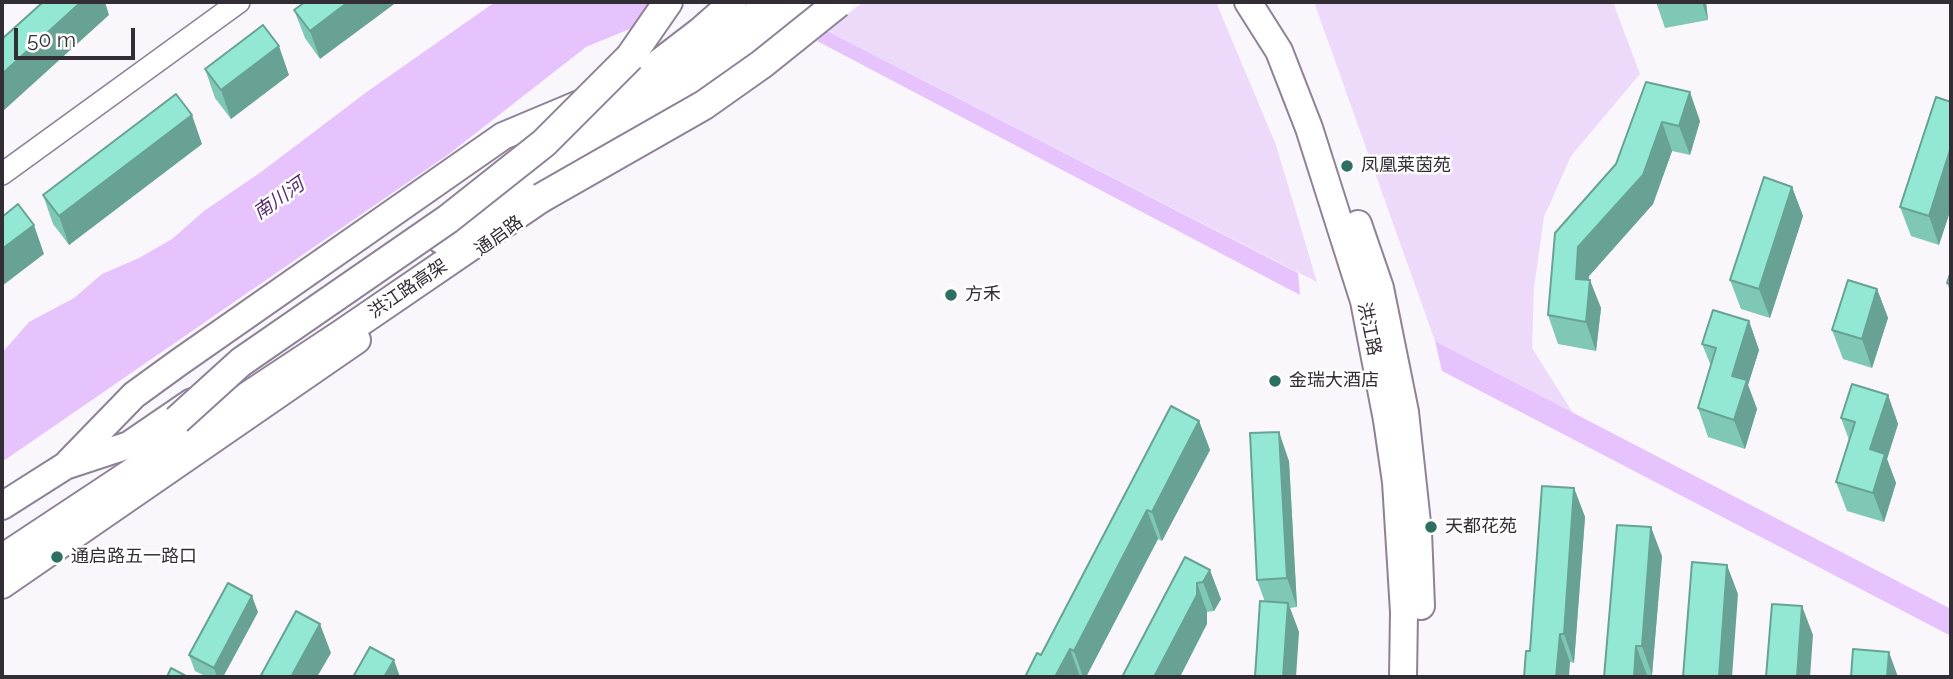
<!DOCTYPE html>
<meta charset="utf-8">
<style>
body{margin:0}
#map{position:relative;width:1953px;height:679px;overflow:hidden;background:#faf7fc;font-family:Raleway,sans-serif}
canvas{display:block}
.frame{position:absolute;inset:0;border:4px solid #332d36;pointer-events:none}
.scale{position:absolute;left:14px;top:28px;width:121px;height:32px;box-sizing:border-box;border:4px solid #332d36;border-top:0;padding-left:9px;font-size:21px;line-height:24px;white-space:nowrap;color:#332d36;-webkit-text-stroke:5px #fff;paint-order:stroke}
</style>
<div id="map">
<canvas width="1953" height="679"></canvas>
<div class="frame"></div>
<div class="scale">50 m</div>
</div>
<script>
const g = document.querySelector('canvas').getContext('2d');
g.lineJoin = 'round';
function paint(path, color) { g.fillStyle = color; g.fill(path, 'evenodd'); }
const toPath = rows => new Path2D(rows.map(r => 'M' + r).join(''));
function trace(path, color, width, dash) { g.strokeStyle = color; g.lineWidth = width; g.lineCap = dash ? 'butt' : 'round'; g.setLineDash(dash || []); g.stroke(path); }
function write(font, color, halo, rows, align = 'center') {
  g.font = font + ' Raleway,"Noto Sans SC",sans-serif'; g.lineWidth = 5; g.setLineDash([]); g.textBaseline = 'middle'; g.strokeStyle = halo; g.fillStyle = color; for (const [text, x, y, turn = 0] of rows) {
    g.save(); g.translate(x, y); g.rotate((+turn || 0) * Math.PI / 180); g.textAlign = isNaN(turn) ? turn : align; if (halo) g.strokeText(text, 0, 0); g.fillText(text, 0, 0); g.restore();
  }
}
paint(toPath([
 [863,2,1216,2,1276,145,1317,282,827,31],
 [1314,2,1613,2,1640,74,1571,156,1544,217,1534,288,1532,348,1573,413,1435,341]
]), '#eddafb');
paint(toPath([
 [495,2,673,2,632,28,586,47,449,154,2,462,2,353,29,322,74,298,102,274,139,258,172,239,204,211,261,172,368,91],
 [827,31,1298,273,1300,295,817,41],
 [1435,341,1951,609,1951,636,1442,371]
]), '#e6c3fd');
const tertiary = toPath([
 [2,174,239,2]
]);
const primary = toPath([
 [1248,2,1279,51,1309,128,1364,301,1387,420,1396,482,1404,612,1403,677],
 [567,133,700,31,733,2],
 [1358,224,1380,288,1405,412,1418,532,1421,606],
 [68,463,134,395,178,363,503,136,584,102],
 [2,506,65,466,129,445,192,402],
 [2,585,357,340]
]);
const trunk = toPath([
 [630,57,668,2],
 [633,134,745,52,802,2],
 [441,239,690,70,771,2],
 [2,559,342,334,560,185]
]);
trace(tertiary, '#8e8297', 24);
trace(primary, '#8e8297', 30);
trace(trunk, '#8e8297', 32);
trace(tertiary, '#fff', 21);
trace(primary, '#fff', 26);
trace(trunk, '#fff', 28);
const trunkBridge = toPath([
 [541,198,704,105,762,64,838,3],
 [177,420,241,362,448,219,544,143,630,57]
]);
trace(trunkBridge, '#8e8297', 32, []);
trace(trunkBridge, '#fff', 28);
paint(toPath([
 [305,2,320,59,305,38,294,10],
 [1656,2,1706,2,1708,20,1665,28],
 [205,69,289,75,231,119,215,98],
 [1646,82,1700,121,1690,155,1672,151,1653,204,1589,276,1588,279,1601,308,1596,351,1558,344,1548,315,1616,164],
 [1936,97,1939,245,1911,236,1900,207],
 [202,144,69,245,53,224,43,195],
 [1792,187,1803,216,1770,318,1741,309,1730,280],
 [1951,271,1951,294,1947,283],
 [1877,289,1888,318,1872,368,1843,359,1832,330],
 [1749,321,1759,350,1748,385,1757,409,1745,449,1708,437,1698,408,1711,366,1702,344],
 [1888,395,1898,424,1887,459,1896,483,1884,522,1847,511,1836,482,1849,440,1841,418],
 [1199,421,1210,450,1162,541,1158,539,1086,677,1025,677,1041,655],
 [1289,461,1297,607,1290,608,1299,632,1265,602,1257,580],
 [1574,488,1585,517,1574,663,1530,651],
 [1662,556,1652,675,1604,677],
 [1185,557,1221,599,1214,611,1207,612,1207,624],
 [258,612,223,677,207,677,195,671,189,655]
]), '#7ec8b5');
paint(toPath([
 [81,2,105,2,109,15,2,112,2,74],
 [348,2,397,2,320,59,310,31],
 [1702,2,1706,2,1708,20],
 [279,46,289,75,231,119,221,90],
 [1690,92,1700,121,1690,155,1679,126],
 [192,115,202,144,69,245,59,216],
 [1662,122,1672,151,1653,204,1589,276,1586,308,1576,279,1578,247],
 [1951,147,1951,209,1939,245,1929,216],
 [1792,187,1803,216,1770,318,1759,289],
 [34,225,44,254,2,286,2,249],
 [1590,280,1601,308,1596,351,1586,322],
 [1877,289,1888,318,1872,368,1862,339],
 [1749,321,1759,350,1748,385,1757,409,1745,449,1734,420,1732,376],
 [1888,395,1898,424,1887,459,1896,483,1884,522,1873,493,1870,449],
 [1199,421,1210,450,1162,541,1152,512],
 [1279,432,1289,461,1297,607,1287,578],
 [1574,488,1585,517,1574,663,1564,634],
 [1147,510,1158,539,1086,677,1083,677,1074,651],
 [1651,527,1662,556,1652,675,1642,646],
 [1727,565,1738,594,1732,677,1719,677],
 [1210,570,1221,599,1214,611,1203,582],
 [1197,583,1207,612,1207,624,1180,677,1154,677],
 [252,596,258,612,223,677,217,677,214,668],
 [1288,603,1299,632,1296,677,1283,677],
 [1802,606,1813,635,1810,677,1797,677],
 [320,624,331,653,317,677,291,677],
 [1560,634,1570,662,1569,677,1556,677],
 [1636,646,1647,675,1647,677,1634,677],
 [1070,649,1080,677,1055,677],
 [1889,652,1898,677,1887,677],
 [394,660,400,677,384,677]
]), '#67a294');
const building = toPath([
 [43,2,81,2,2,74,2,39,43,2],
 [305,2,348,2,310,31,294,10,305,2],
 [263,25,279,46,221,90,205,69,263,25],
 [1646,82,1690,92,1679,126,1662,122,1643,175,1578,247,1576,279,1590,280,1586,322,1548,315,1555,233,1616,164,1646,82],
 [176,94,192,115,59,216,43,195,176,94],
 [1936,97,1951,102,1951,147,1929,216,1900,207,1936,97],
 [1764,177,1792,187,1759,289,1730,280,1764,177],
 [18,204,34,225,2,249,2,217,18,204],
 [1951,271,1951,284,1947,283,1951,271],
 [1848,280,1877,289,1862,339,1832,330,1848,280],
 [1713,310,1749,321,1732,376,1747,380,1734,420,1698,408,1716,348,1702,344,1713,310],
 [1852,384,1888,395,1870,449,1885,454,1873,493,1836,482,1855,422,1841,418,1852,384],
 [1171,406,1199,421,1152,512,1147,510,1074,651,1070,649,1055,677,1025,677,1037,653,1041,655,1171,406],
 [1279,432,1287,578,1257,580,1250,433,1279,432],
 [1542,486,1574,488,1564,634,1560,634,1556,677,1524,677,1526,651,1530,651,1542,486],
 [1617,525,1651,527,1642,646,1636,646,1634,677,1604,677,1617,525],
 [1185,557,1210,570,1203,582,1197,583,1197,595,1154,677,1122,677,1185,557],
 [1692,562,1727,565,1719,677,1683,677,1692,562],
 [228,583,252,596,214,668,189,655,228,583],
 [1260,601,1288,603,1283,677,1255,677,1260,601],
 [1772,604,1802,606,1797,677,1766,677,1772,604],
 [296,611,320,624,291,677,260,677,296,611],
 [370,647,394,660,384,677,353,677,370,647],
 [1853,649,1889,652,1887,677,1851,677,1853,649],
 [171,668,188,677,167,677,171,668]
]);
paint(building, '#93e8d3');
trace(building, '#67a294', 2);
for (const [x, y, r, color] of [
 [1347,166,7,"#2d7062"],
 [951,295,7,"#2d7062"],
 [1275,381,7,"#2d7062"],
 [1431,527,7,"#2d7062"],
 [57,557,7,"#2d7062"]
]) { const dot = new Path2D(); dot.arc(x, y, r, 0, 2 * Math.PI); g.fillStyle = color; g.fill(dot); trace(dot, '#fff', 2.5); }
write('18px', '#332d36', '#fff', [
 ["凤凰莱茵苑",1361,166],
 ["方禾",965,295],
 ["金瑞大酒店",1289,381],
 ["天都花苑",1445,527],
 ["通启路五一路口",71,557]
], 'left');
write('18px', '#332d36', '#fff', [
 ["通启路",499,236,-36],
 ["洪江路高架",408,289,-34],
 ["洪江路",1369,329,78]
]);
write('italic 19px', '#572b6e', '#fff', [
 ["南川河",279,199,-35]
]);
</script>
